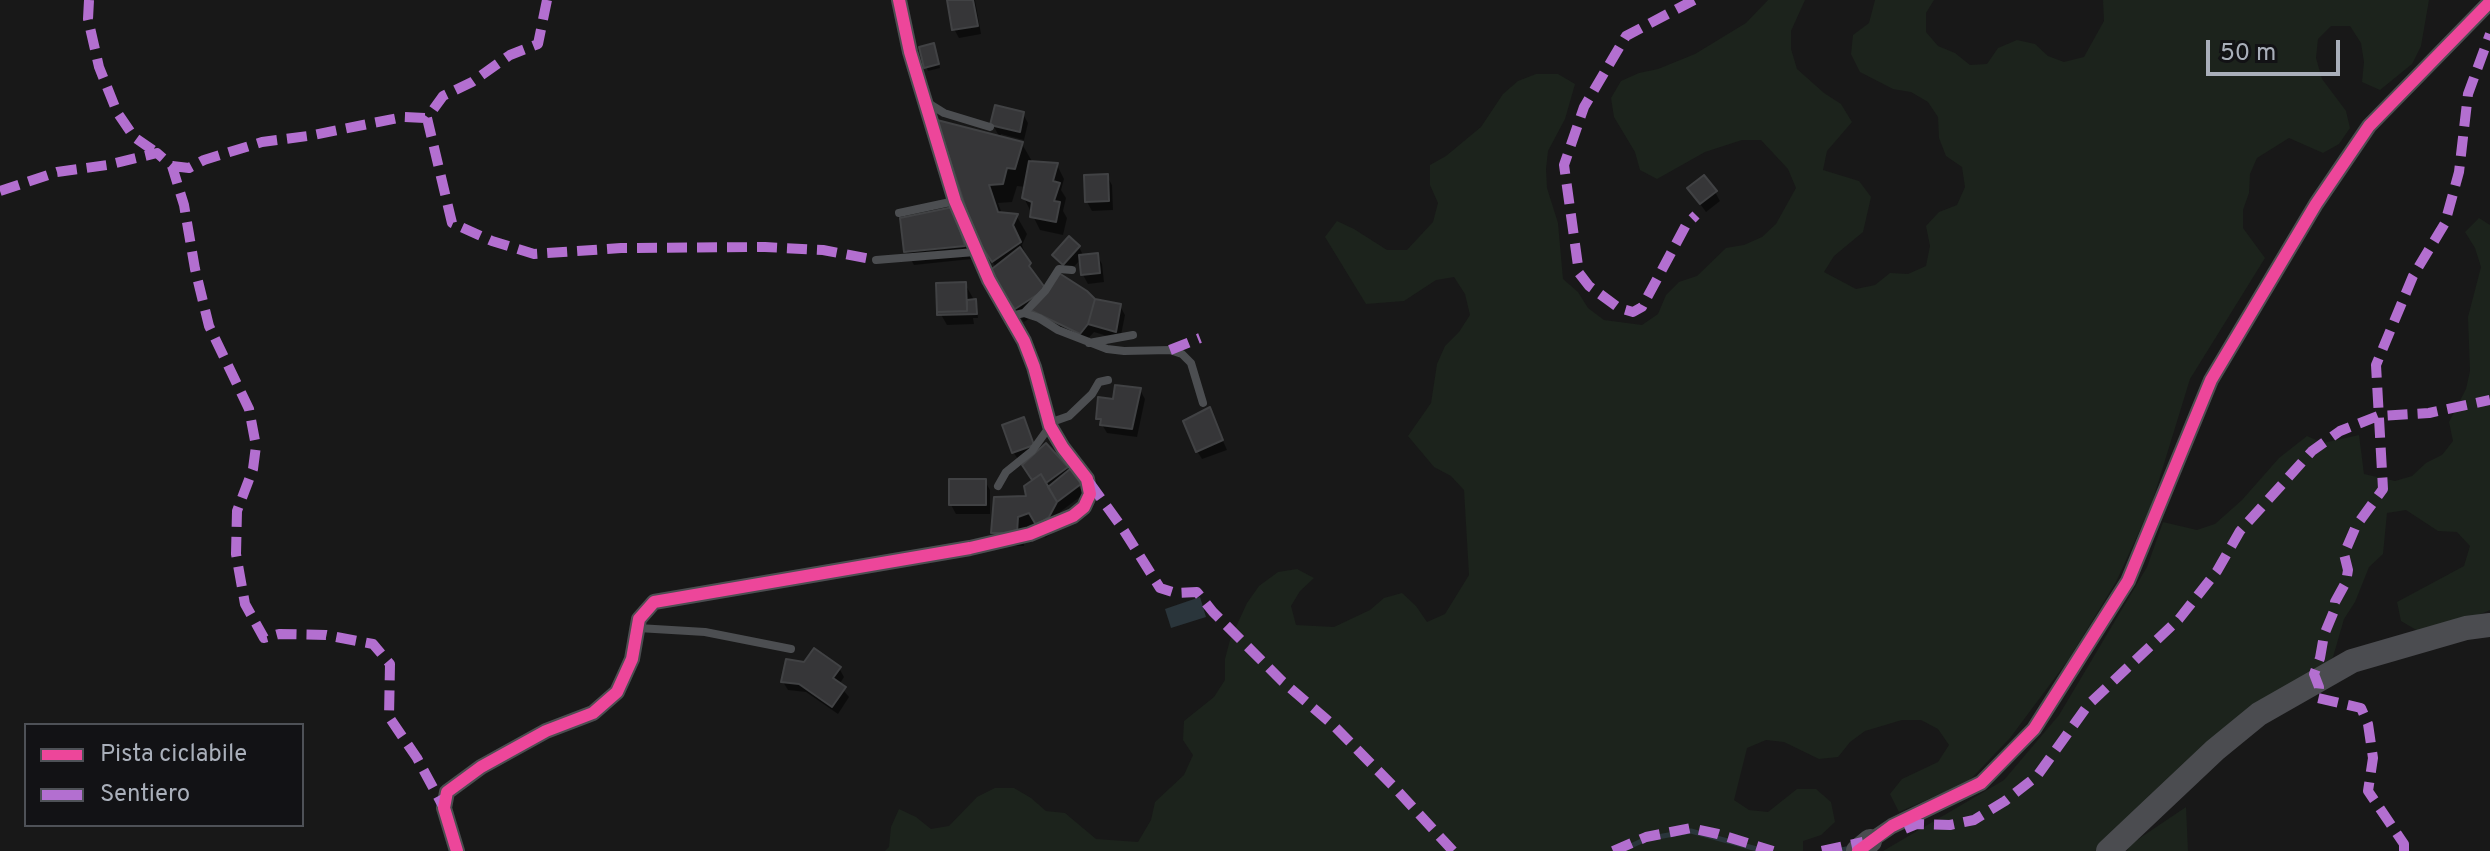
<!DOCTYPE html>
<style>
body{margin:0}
#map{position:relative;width:2490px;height:851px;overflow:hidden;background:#181818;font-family:Overpass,sans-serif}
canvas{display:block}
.legend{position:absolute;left:24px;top:723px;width:280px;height:104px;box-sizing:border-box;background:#121215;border:2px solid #4e5157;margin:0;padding:10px 14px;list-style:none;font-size:24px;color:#a9afba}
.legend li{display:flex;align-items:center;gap:16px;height:40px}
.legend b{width:40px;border:2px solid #4e5157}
.scale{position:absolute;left:2206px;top:40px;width:134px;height:36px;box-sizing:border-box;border:4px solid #a9afba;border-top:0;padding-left:10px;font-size:24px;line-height:28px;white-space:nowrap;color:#a9afba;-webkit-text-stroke:6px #121215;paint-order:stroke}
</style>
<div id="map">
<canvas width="2490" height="851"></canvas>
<ul class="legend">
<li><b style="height:10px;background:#ed469a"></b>Pista ciclabile</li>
<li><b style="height:10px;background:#b36fd0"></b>Sentiero</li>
</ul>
<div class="scale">50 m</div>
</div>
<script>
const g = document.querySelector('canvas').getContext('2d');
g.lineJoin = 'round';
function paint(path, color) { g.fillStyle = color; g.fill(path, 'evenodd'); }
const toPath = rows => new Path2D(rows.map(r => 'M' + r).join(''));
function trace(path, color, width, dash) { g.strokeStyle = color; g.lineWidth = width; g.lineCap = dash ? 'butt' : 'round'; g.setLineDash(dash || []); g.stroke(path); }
paint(toPath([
 [1768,0,1805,0,1791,31,1791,49,1797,69,1824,93,1841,104,1852,122,1827,151,1823,170,1859,181,1871,197,1863,232,1834,256,1824,272,1856,289,1875,285,1890,273,1908,274,1926,266,1930,246,1926,226,1939,212,1957,205,1965,187,1962,167,1946,156,1939,138,1938,117,1928,102,1911,92,1893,89,1860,72,1851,54,1853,35,1869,23,1875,0,1934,0,1926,13,1926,32,1938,46,1955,53,1970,65,1987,64,1998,48,2017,40,2035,44,2048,56,2064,62,2084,57,2104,21,2103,0,2429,0,2421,46,2412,64,2380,90,2362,82,2364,62,2361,43,2350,26,2331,26,2318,39,2316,58,2322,79,2346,111,2350,128,2339,144,2323,153,2289,138,2257,158,2250,174,2249,193,2243,210,2243,228,2265,258,2190,379,2151,506,2116,582,2069,659,2010,738,1968,782,1899,812,1890,794,1902,779,1938,762,1949,745,1938,729,1921,720,1902,720,1865,731,1850,742,1838,757,1819,759,1784,742,1766,740,1747,748,1734,800,1749,810,1768,812,1797,789,1816,789,1831,802,1835,822,1821,835,1803,841,1803,851,885,851,889,847,891,827,899,809,916,817,931,829,949,826,977,797,995,788,1014,788,1031,798,1046,811,1065,813,1096,839,1138,842,1151,820,1155,802,1184,775,1193,755,1183,740,1184,721,1214,697,1225,680,1225,659,1230,640,1247,603,1259,586,1278,572,1297,569,1314,578,1300,591,1291,606,1296,625,1334,627,1370,610,1384,598,1402,593,1416,606,1427,622,1445,614,1469,575,1464,490,1451,476,1434,467,1408,436,1431,403,1437,364,1445,346,1459,332,1470,315,1465,294,1454,277,1436,280,1404,301,1366,304,1325,237,1337,221,1354,229,1387,250,1407,250,1433,222,1438,203,1430,185,1430,165,1446,156,1481,127,1503,94,1518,81,1536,74,1558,74,1575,84,1565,119,1548,151,1546,169,1547,188,1558,223,1563,279,1578,292,1588,308,1604,320,1642,325,1658,314,1666,295,1679,282,1697,276,1726,248,1744,245,1762,237,1776,224,1796,188,1788,169,1761,140,1742,140,1705,152,1657,179,1640,170,1635,152,1614,117,1611,98,1621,81,1639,73,1658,69,1695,54,1746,23],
 [2479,218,2490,225,2490,610,2455,625,2418,631,2401,621,2397,602,2464,566,2470,546,2457,532,2438,531,2406,510,2387,513,2383,554,2369,567,2355,602,2344,619,2333,657,2327,663,2097,851,1883,851,2004,780,2059,715,2147,567,2163,522,2197,530,2215,524,2242,500,2279,458,2307,436,2323,443,2359,435,2364,474,2395,481,2412,476,2426,463,2442,455,2453,441,2449,422,2466,389,2470,371,2468,317,2481,267,2475,248,2465,232],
 [2186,807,2188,851,2127,851,2131,844]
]), '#1c231c');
paint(toPath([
 [1200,597,1206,617,1171,628,1165,609]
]), '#2a353b');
paint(toPath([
 [949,0,975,0,981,34,959,38,954,29],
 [935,49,940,68,928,71,926,67],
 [1023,114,1028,123,1024,140,1001,134,1000,138,993,125],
 [940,123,1022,144,1033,163,1057,165,1064,179,1061,190,1066,198,1063,211,1067,218,1063,235,1040,230,1024,198,1026,187,1017,186,1012,202,998,203,1002,214,1016,215,1027,234,1022,245,1028,262,1046,293,1120,306,1125,315,1120,340,1094,332,1085,342,1035,315,1024,322,999,286,996,268,960,201],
 [1107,176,1112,185,1113,210,1092,211,1087,202],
 [1715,192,1720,201,1706,212,1695,197],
 [960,223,971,259,914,265,906,251],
 [1079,247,1084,257,1097,255,1102,264,1104,282,1088,284,1083,275,1081,259,1069,272,1055,255],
 [965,284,977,305,978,318,973,318,974,324,947,325,939,311],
 [1140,390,1145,399,1137,437,1107,433,1098,418,1115,401],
 [1209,409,1227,450,1202,459,1197,451],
 [1023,420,1038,453,1066,468,1084,494,1060,512,1063,517,1056,531,1045,538,1038,526,1025,531,1024,546,1001,546,993,533,1029,498,1034,481,1013,452],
 [985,481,990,490,990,514,956,514,951,505],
 [839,668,844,677,839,685,849,697,838,714,806,692,788,690,783,682]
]), '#0007');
trace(toPath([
 [1620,851,1646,839,1691,831,1764,851],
 [1836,851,1851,848]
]), '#2a353b', 5);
const building = toPath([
 [947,0,973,0,978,26,952,30,947,0],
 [934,43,939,64,924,68,919,47,934,43],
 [995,105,1024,112,1020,132,990,125,995,105],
 [937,120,1023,142,1015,169,1007,168,1003,184,989,185,998,212,1018,214,1013,225,1021,242,992,262,975,236,937,120],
 [1029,161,1058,163,1053,181,1060,183,1054,201,1060,202,1056,222,1030,217,1032,202,1022,198,1029,161],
 [1108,174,1109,201,1085,202,1084,175,1108,174],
 [1704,175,1717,191,1700,204,1687,188,1704,175],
 [953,207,965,246,904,252,900,218,953,207],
 [1069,236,1080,246,1063,265,1052,255,1069,236],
 [1020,247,1031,263,1029,266,1046,289,1015,309,988,272,1020,247],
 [1098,253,1100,273,1081,275,1079,255,1098,253],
 [1059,273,1087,291,1095,299,1088,324,1080,334,1030,310,1059,273],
 [966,282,967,311,937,312,936,283,966,282],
 [976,299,977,314,937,315,937,312,967,311,967,300,976,299],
 [1095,299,1121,304,1116,332,1088,324,1095,299],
 [1115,385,1141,388,1132,429,1100,425,1101,419,1096,419,1098,397,1113,399,1115,385],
 [1210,407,1223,440,1196,452,1183,421,1210,407],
 [1024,417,1034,445,1012,453,1002,425,1024,417],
 [1046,443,1068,467,1046,483,1041,474,1032,480,1022,465,1046,443],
 [1070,469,1081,484,1057,502,1048,487,1070,469],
 [1041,474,1057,502,1049,517,1036,525,1029,513,1018,517,1017,533,991,533,994,497,1026,496,1024,486,1041,474],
 [949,479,986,479,986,505,949,505,949,479],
 [814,648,841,667,833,678,846,687,832,707,799,684,781,682,786,659,804,662,814,648]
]);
paint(building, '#363638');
trace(building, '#414244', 2);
trace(toPath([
 [928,103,944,113,990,127],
 [899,213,955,201],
 [876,260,975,252],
 [1024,313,1045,291,1059,269,1072,270],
 [1011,316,1024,313,1039,318,1058,330,1107,349,1124,351,1170,350,1182,354,1191,363,1203,403],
 [1089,343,1133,335],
 [1049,423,1069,416,1092,394,1099,382,1108,380],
 [998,486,1006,472,1032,451,1050,426],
 [638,628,705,632,791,649]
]), '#4c4e51', 8);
trace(toPath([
 [1870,841,1892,826,1981,783,2034,729,2128,581,2211,380,2316,204,2369,126,2490,2],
 [457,851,444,808,447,792,481,767,546,731,593,713,617,692,632,659,639,619,654,602,970,548,1030,534,1073,516,1084,507,1090,494,1087,479,1063,448,1050,426,1034,367,1024,341,989,280,955,201,910,52,899,0]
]), '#4c4e51', 16);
trace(toPath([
 [1858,851,1870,841],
 [2108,851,2215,750,2259,714,2352,661,2466,628,2490,625]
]), '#4b4c50', 24);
trace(toPath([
 [89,0,88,19,99,67,117,112,134,137,157,153],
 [547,0,538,44,510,55,472,82,443,96,427,118,452,223,492,241,534,254,621,248,765,247,823,250,876,260],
 [1694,0,1626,36,1584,107,1564,165,1579,273,1589,286,1619,308,1633,312,1642,307,1686,225,1696,215],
 [172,166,189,168,204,160,262,142,308,136,403,117,427,118],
 [0,191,57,172,107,165,157,153,172,166,184,205,195,269,209,326,249,409,256,446,253,469,237,511,236,554,245,604,264,638,279,634,326,635,373,644,390,664,389,717,417,758,444,808],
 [1170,350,1200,338],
 [1089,482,1121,526,1160,588,1176,593,1197,592,1213,612,1282,681,1333,725,1395,788,1453,851],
 [1905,829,1917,824,1950,825,1974,820,2005,801,2037,776,2088,705,2179,619,2217,571,2240,531,2312,451,2340,431,2378,416,2429,413,2490,400],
 [1613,851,1646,837,1691,828,1718,834,1773,851],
 [1822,851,1863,842],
 [2404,851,2404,844,2368,791,2373,758,2368,724,2361,708,2318,698,2319,687,2314,674,2320,658,2324,635,2334,611,2335,602,2346,582,2348,570,2344,554,2356,526,2383,489,2376,365,2413,276,2445,223,2459,172,2468,94,2490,34]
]), '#b36fd0', 10, [20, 10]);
trace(toPath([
 [457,851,444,808,447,792,481,767,546,731,593,713,617,692,632,659,639,619,654,602,970,548,1030,534,1073,516,1084,507,1090,494,1087,479,1063,448,1050,426,1034,367,1024,341,989,280,955,201,910,52,899,0],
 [1858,851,1892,826,1981,783,2034,729,2128,581,2211,380,2316,204,2369,126,2490,2]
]), '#ed469a', 12);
</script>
